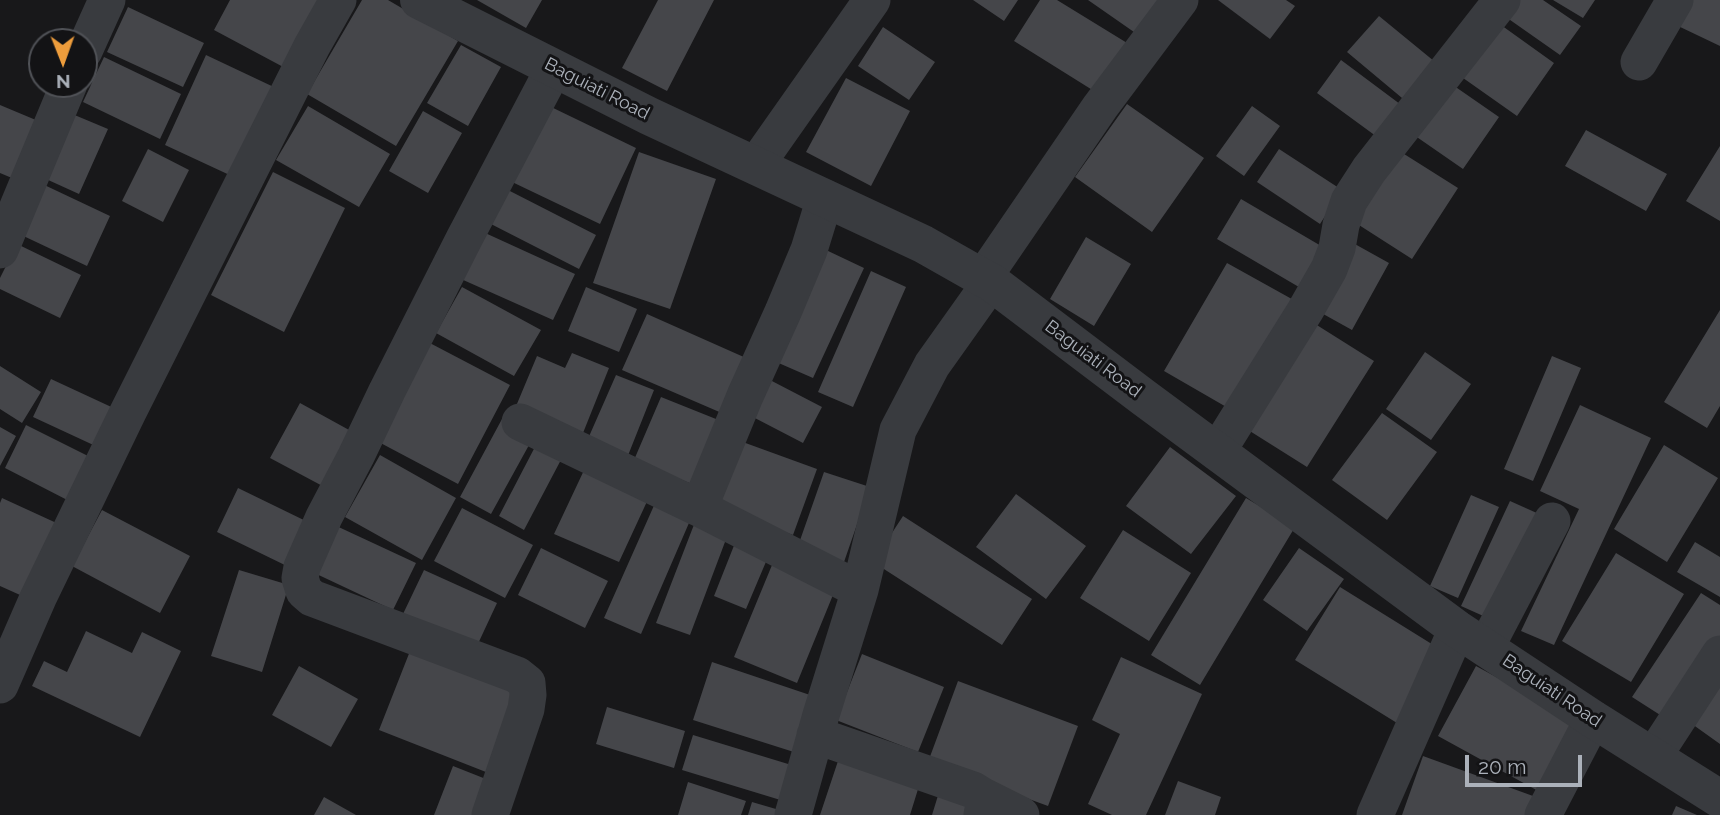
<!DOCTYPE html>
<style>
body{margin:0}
#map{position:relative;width:1720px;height:815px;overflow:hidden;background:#18181a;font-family:Raleway,sans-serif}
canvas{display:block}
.north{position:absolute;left:28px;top:28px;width:70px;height:70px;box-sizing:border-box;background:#131315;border:2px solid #505257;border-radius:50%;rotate:179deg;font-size:19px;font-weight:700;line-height:28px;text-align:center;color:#abb1ba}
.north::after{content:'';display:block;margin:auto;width:24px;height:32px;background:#ee9d3c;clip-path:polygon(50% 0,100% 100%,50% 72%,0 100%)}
.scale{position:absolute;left:1465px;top:755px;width:117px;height:32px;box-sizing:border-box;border:4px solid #abb1ba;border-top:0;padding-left:9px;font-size:21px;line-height:24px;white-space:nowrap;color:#abb1ba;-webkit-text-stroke:5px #131315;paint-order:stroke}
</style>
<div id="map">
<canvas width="1720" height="815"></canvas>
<div class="north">N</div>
<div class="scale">20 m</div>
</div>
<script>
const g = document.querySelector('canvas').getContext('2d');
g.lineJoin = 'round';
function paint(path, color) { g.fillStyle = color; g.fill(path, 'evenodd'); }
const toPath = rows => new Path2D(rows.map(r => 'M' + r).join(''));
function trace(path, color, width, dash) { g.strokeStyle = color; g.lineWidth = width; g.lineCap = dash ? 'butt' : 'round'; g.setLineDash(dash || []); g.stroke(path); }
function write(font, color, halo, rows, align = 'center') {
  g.font = font + ' Raleway,sans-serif'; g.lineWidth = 6; g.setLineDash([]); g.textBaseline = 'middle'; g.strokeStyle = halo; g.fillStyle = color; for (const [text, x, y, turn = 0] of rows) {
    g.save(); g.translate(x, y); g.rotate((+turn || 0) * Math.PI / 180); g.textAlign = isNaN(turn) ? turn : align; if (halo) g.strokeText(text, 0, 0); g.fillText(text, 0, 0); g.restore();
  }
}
paint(toPath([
 [230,0,325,0,287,69,214,30],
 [362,0,388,0,458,41,396,146,307,94],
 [477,0,542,0,526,28],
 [658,0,714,0,667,91,622,68],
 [973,0,1018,0,1004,21],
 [1040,0,1057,0,1132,46,1102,96,1014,41],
 [1088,0,1172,0,1144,39],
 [1218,0,1286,0,1295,6,1270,39],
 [1514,0,1543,0,1581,26,1560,55,1503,15],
 [1553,0,1595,0,1583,18],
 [1689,0,1720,0,1720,46,1676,25],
 [128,7,204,43,183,87,107,52],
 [1379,16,1440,66,1408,103,1347,52],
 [1494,20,1554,63,1517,116,1456,73],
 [883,27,935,62,909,100,858,66],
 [461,45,501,67,468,126,427,103],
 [206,55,278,89,236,178,165,145],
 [104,57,181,94,160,139,83,102],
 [1341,60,1408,110,1384,142,1317,93],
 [846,78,910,111,871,186,806,152],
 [1447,81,1499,117,1463,169,1411,133],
 [1127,104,1204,158,1152,232,1075,177],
 [0,105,43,123,19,181,0,173],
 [547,105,636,148,600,224,510,181],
 [308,106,390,154,359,207,276,160],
 [1252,106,1280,126,1244,176,1216,156],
 [65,111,108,129,79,194,35,174],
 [423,111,462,133,428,193,389,171],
 [1586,130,1667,174,1646,211,1565,166],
 [1720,146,1720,221,1686,201],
 [1393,147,1458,188,1412,259,1348,218],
 [148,149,189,170,163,222,122,201],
 [1279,149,1342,190,1320,224,1257,182],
 [639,152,716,179,670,309,593,283],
 [273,172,345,208,284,332,211,295],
 [38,182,110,216,87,266,15,232],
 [506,189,596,235,579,269,489,223],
 [1241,199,1328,250,1304,290,1217,239],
 [483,232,575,274,553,320,461,279],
 [1086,237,1131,264,1094,326,1050,299],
 [1353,243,1389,263,1352,330,1316,310],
 [17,244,81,275,60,318,0,289,0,278],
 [826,250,864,268,813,378,774,361],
 [1227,263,1299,303,1235,412,1164,371],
 [871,271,906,287,853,407,818,392],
 [462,287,541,330,514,376,436,333],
 [586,287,637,309,619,352,568,331],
 [1720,310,1720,406,1707,428,1664,402],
 [647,314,755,362,731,417,622,370],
 [1312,322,1374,361,1307,467,1245,428],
 [426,341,510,385,458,484,373,439],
 [1425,352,1471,384,1431,440,1386,409],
 [572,353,609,368,581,438,514,411,537,356,565,368],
 [1552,356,1581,368,1533,481,1504,469],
 [0,366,41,392,22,423,0,409],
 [616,375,654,390,627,458,587,441],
 [51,379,120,411,102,449,33,417],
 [770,380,822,407,803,443,751,416],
 [661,397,721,421,694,485,634,460],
 [300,403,360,436,330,490,270,458],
 [1580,405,1651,438,1554,645,1521,631,1579,509,1540,491],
 [1382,413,1437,452,1387,520,1332,480],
 [502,419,534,436,491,514,460,497],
 [26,425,96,460,75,504,5,468],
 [0,427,16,436,0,466],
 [740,441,817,469,793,535,716,507],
 [537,443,563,456,524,530,499,516],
 [1664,445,1718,478,1667,562,1614,529],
 [1170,447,1236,496,1191,554,1126,506],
 [380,455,456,498,422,560,345,517],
 [586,466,650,495,619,562,554,534],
 [824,472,870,487,844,562,798,546],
 [238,488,314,525,293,569,217,532],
 [1016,494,1086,546,1046,599,976,547],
 [1471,495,1499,507,1458,598,1430,586],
 [2,498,63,526,29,599,0,586,0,503],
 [1246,498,1295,527,1200,685,1151,655],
 [656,501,692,516,641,634,604,618],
 [1510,501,1539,514,1490,619,1461,606],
 [462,508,533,545,505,598,434,561],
 [102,510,190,556,160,613,72,566],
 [903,516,1032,599,1002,645,873,562],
 [695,522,728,534,690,635,656,623],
 [330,523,416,563,393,610,308,570],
 [1123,530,1191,573,1149,641,1080,598],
 [1695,542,1720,557,1720,597,1677,572],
 [735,543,768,557,746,609,714,596],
 [541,548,608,581,585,628,518,595],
 [1299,548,1344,579,1307,631,1263,600],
 [1616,553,1684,594,1631,682,1562,641],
 [772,565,835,590,797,683,734,657],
 [239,570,289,585,262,672,211,656],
 [424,570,497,603,476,648,403,614],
 [1340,587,1443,651,1397,723,1295,660],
 [1701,593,1720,605,1720,641,1668,720,1632,697],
 [86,631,132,653,142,632,181,651,140,737,32,686,44,661,67,672],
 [412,646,525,691,491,774,379,730],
 [862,654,944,687,918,752,836,720],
 [1121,657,1202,694,1146,815,1112,815,1088,804,1120,734,1092,720],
 [712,662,816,697,797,753,693,720],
 [299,666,358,699,331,747,272,715],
 [1476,666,1579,722,1540,792,1438,736],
 [1720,671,1720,744,1685,719],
 [958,681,1078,726,1048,806,928,762],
 [607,707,685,731,674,768,596,744],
 [693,735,798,767,787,802,682,770],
 [1423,756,1533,796,1526,815,1402,815],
 [838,761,919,786,910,815,820,815],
 [453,766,496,783,483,815,434,815],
 [1178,781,1221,797,1215,815,1165,815],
 [688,782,746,801,741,815,678,815],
 [940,789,979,801,975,815,932,815],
 [324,797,356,815,314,815],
 [752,802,793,814,793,815,748,815],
 [1676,806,1697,815,1672,815]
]), '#45464a');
trace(toPath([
 [84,51,107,0],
 [1639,62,1675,0],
 [756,165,872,0],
 [0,250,69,84],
 [983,278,1100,107,1180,0],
 [520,422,699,508,860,590],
 [1217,452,1305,311,1329,269,1337,248,1341,225,1349,201,1369,170,1502,0],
 [699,508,745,396,783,312,809,250,825,198],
 [1486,647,1552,521],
 [0,685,38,598,128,412,312,46,338,0],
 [815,735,973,790,981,795,984,804,982,815],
 [1653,757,1720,654],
 [981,795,1021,815],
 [490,815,526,709,528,695,527,683,517,675,312,598,304,591,300,578,302,567,324,517,356,456,387,391,464,239,554,68],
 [793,815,821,715,860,590,898,430,932,365,991,282],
 [1375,815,1457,629],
 [1543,815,1593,719]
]), '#393b3f', 37);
trace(toPath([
 [419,0,649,116,923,244,983,278,991,282,1143,397,1457,629,1593,719,1720,799]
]), '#393b3f', 38);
write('18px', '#abb1ba', '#131315', [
 ["Baguiati Road",597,89,27],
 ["Baguiati Road",1093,359,37],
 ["Baguiati Road",1552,691,34]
]);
</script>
